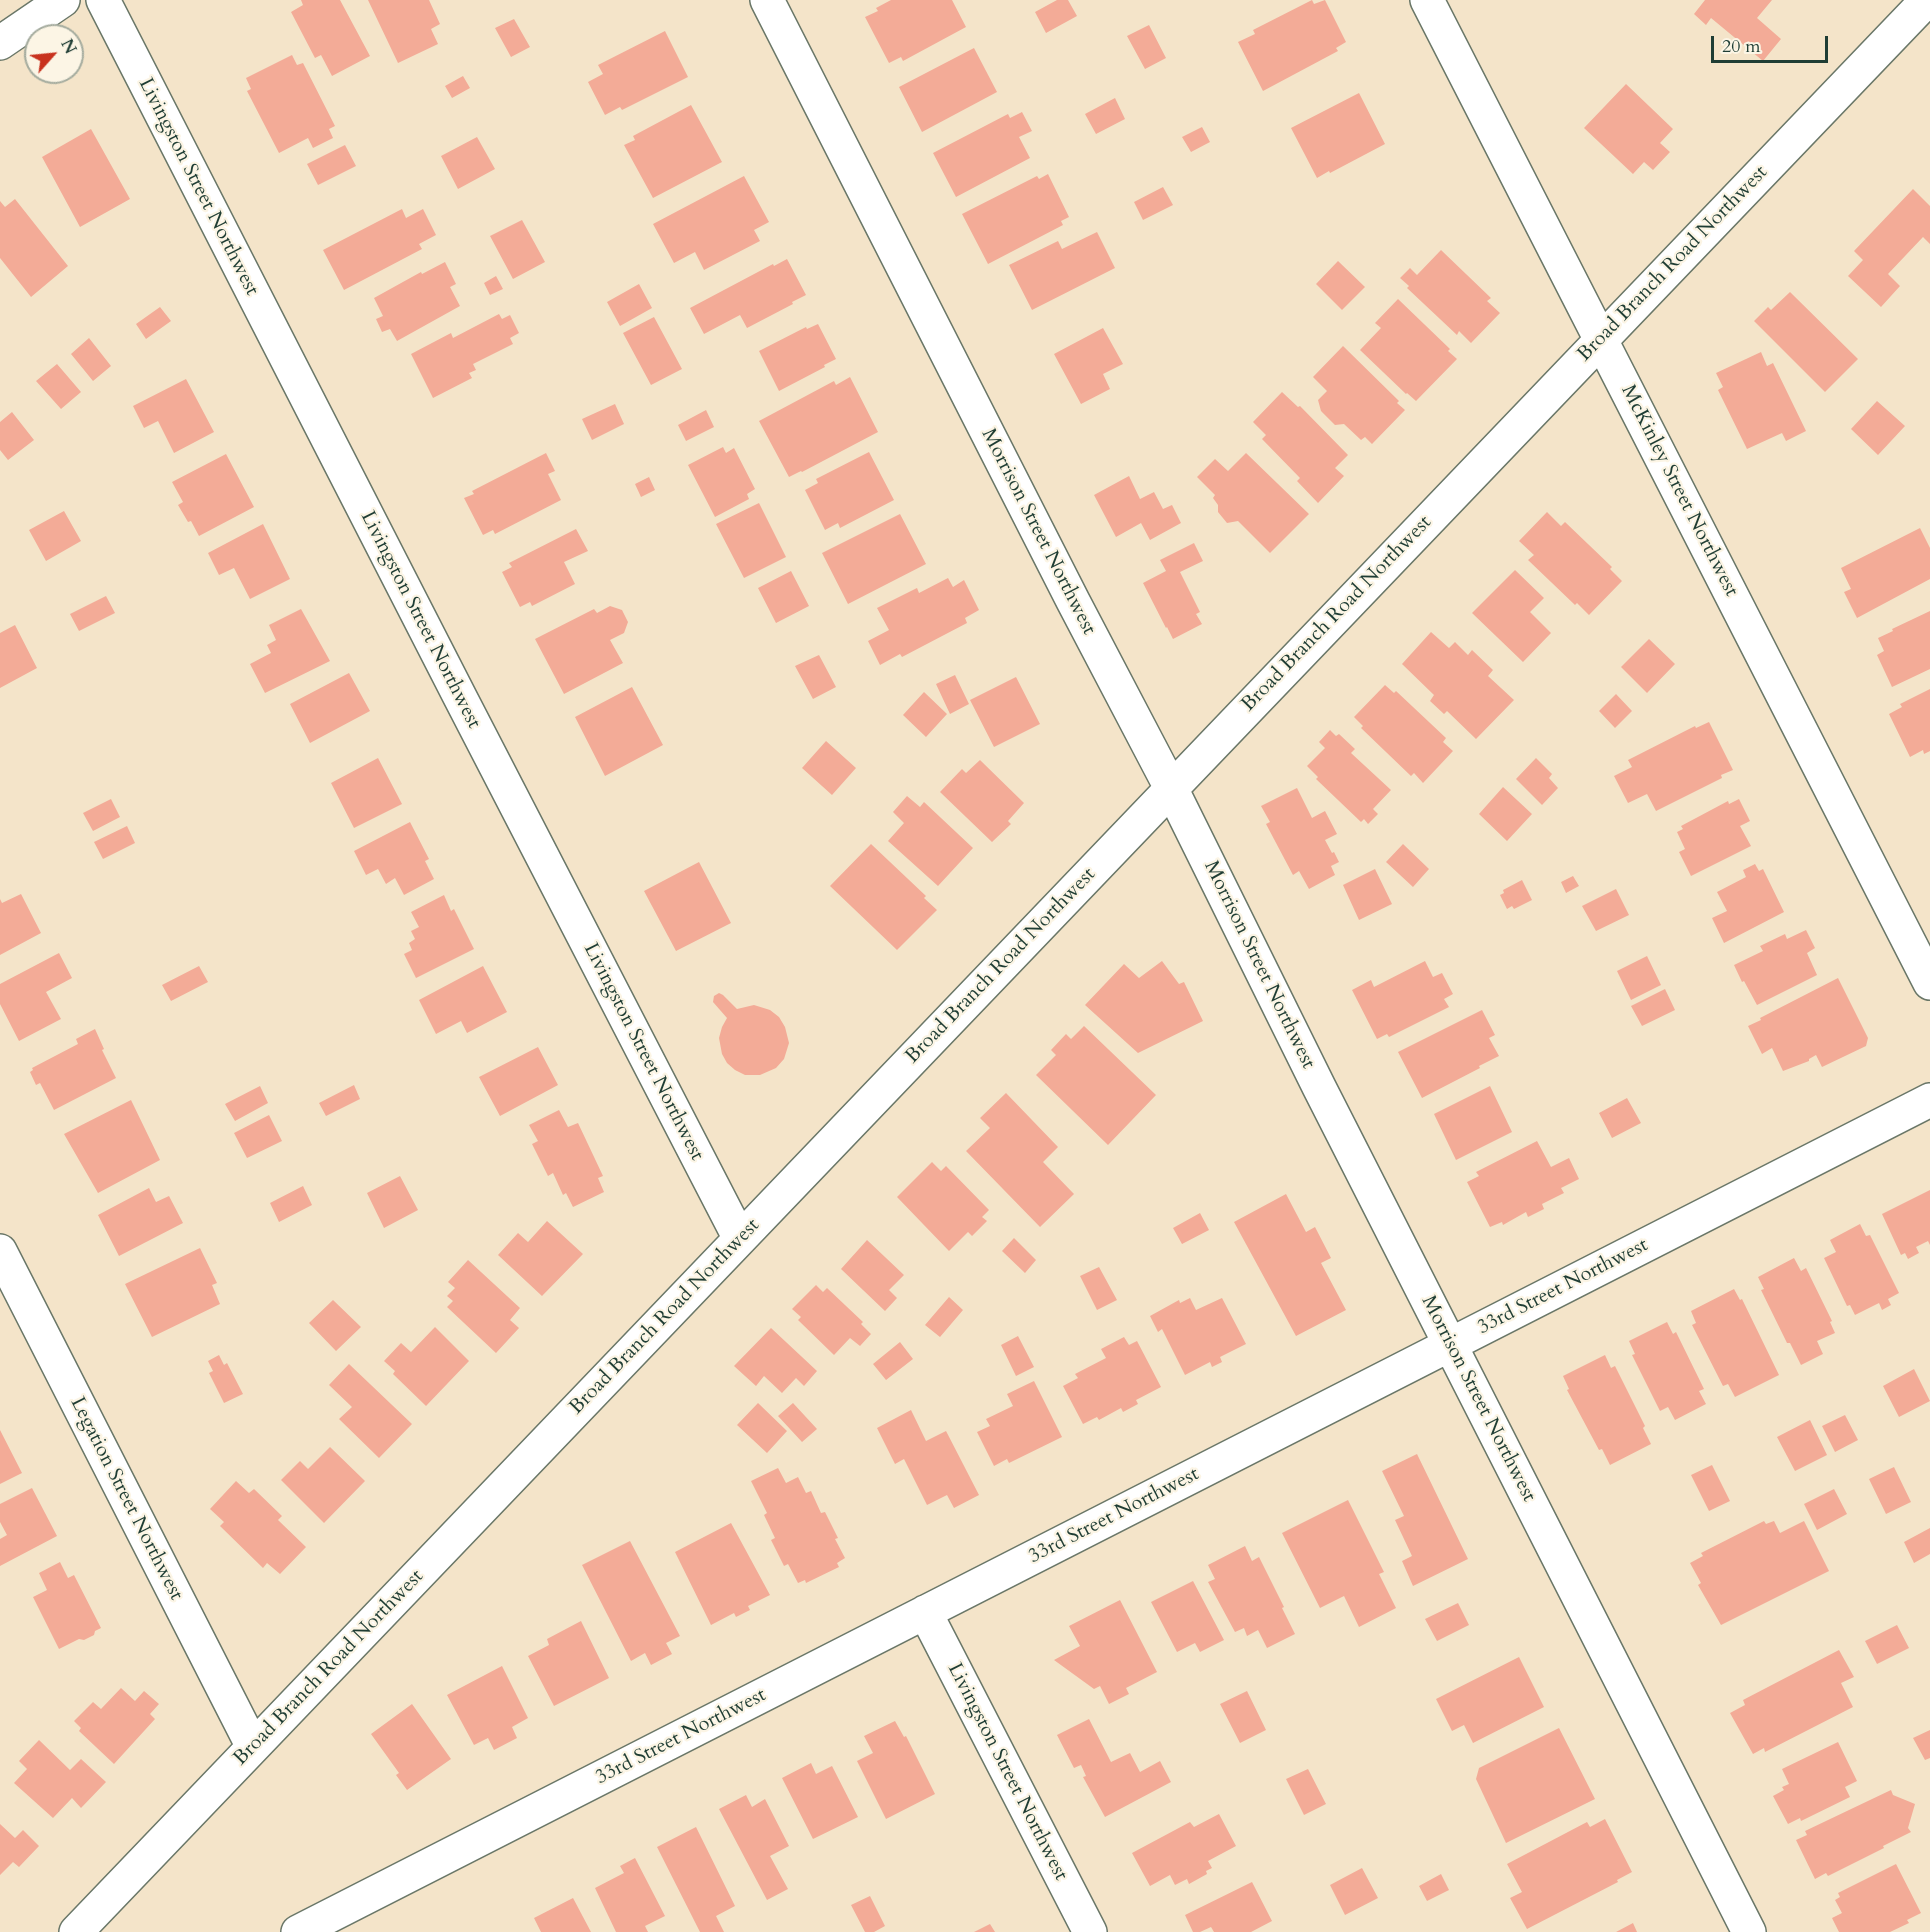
<!DOCTYPE html>
<style>
body{margin:0}
#map{position:relative;width:1930px;height:1932px;overflow:hidden;background:#f4e4c9;font-family:Cardo,serif}
canvas{display:block}
.north{position:absolute;left:24px;top:24px;width:60px;height:60px;box-sizing:border-box;background:#fcf5e5;border:2px solid #a4ab9e;border-radius:50%;rotate:63deg;font-size:16px;font-weight:700;line-height:24px;text-align:center;color:#1f3d34}
.north::after{content:'';display:block;margin:auto;width:21px;height:27px;background:#c8321e;clip-path:polygon(50% 0,100% 100%,50% 72%,0 100%)}
.scale{position:absolute;left:1711px;top:36px;width:117px;height:27px;box-sizing:border-box;border:3px solid #1f3d34;border-top:0;padding-left:8px;font-size:18px;line-height:21px;white-space:nowrap;color:#1f3d34;-webkit-text-stroke:4px #fcf5e5;paint-order:stroke}
</style>
<div id="map">
<canvas width="1930" height="1932"></canvas>
<div class="north">N</div>
<div class="scale">20 m</div>
</div>
<script>
const g = document.querySelector('canvas').getContext('2d');
g.lineJoin = 'round';
function paint(path, color) { g.fillStyle = color; g.fill(path, 'evenodd'); }
const toPath = rows => new Path2D(rows.map(r => 'M' + r).join(''));
function trace(path, color, width, dash) { g.strokeStyle = color; g.lineWidth = width; g.lineCap = dash ? 'butt' : 'round'; g.setLineDash(dash || []); g.stroke(path); }
function write(font, color, halo, rows, align = 'center') {
  g.font = font + ' Cardo,serif'; g.lineWidth = 4.5; g.setLineDash([]); g.textBaseline = 'middle'; g.strokeStyle = halo; g.fillStyle = color; for (const [text, x, y, turn = 0] of rows) {
    g.save(); g.translate(x, y); g.rotate((+turn || 0) * Math.PI / 180); g.textAlign = isNaN(turn) ? turn : align; if (halo) g.strokeText(text, 0, 0); g.fillText(text, 0, 0); g.restore();
  }
}
paint(toPath([
 [301,0,340,0,370,56,332,76,321,55,315,58,291,12,303,5],
 [368,0,429,0,440,24,431,29,438,44,398,63],
 [891,0,952,0,966,27,903,61,901,57,889,63,865,17,878,11,876,8],
 [1057,0,1068,0,1077,16,1046,33,1035,12],
 [1312,0,1314,4,1325,0,1346,42,1336,48,1338,51,1263,91,1238,42,1255,34,1253,30],
 [1705,0,1772,0,1757,18,1781,39,1763,61,1711,18,1706,25,1694,14],
 [514,19,530,47,511,57,495,28],
 [1149,25,1166,58,1145,69,1127,36],
 [665,31,688,77,622,110,620,107,605,115,588,82,603,74,598,65],
 [974,48,997,92,922,132,899,87],
 [292,55,297,65,303,63,335,126,329,129,333,138,313,148,308,138,279,153,247,91,251,89,246,78],
 [463,76,470,88,452,98,445,86],
 [1626,84,1673,129,1660,143,1670,152,1653,170,1644,162,1633,174,1584,128],
 [1359,93,1385,144,1330,173,1329,171,1317,178,1291,128],
 [1115,98,1125,119,1096,134,1085,114],
 [691,105,722,162,653,198,624,145,635,140,633,136],
 [1022,112,1032,131,1019,137,1030,158,956,197,933,153,1008,114,1010,118],
 [1202,127,1210,142,1191,152,1182,137],
 [91,129,130,199,80,227,42,157],
 [477,137,495,169,458,189,441,156],
 [345,145,356,166,318,185,307,164],
 [1048,174,1069,217,1061,221,1063,225,988,264,962,214,1037,176,1039,179],
 [744,176,769,222,754,230,760,241,704,270,695,252,674,263,653,224],
 [1163,187,1173,205,1143,220,1134,202],
 [1913,189,1930,206,1930,244,1923,237,1888,274,1900,286,1881,307,1848,276,1863,260,1854,251],
 [15,199,68,266,31,297,0,258,0,201,5,207],
 [402,209,406,218,423,209,436,235,419,244,422,249,344,290,323,250],
 [522,220,545,262,513,279,490,236],
 [1097,232,1115,268,1032,310,1009,265,1058,241,1062,249],
 [1441,250,1491,298,1487,301,1500,313,1471,343,1459,331,1457,335,1407,288,1409,286,1400,278,1410,268,1417,275],
 [787,259,806,295,792,302,793,304,747,328,740,315,704,334,690,308,773,264,774,266],
 [1338,261,1365,287,1342,310,1316,284],
 [445,262,456,284,450,287,460,306,397,341,390,329,382,332,376,319,383,316,374,298,421,272,422,274],
 [496,276,503,289,490,295,484,283],
 [639,284,652,308,620,326,607,302],
 [1790,292,1858,359,1825,392,1754,321,1768,307,1771,310],
 [1398,299,1450,349,1448,351,1457,359,1416,401,1407,393,1406,394,1360,350,1381,328,1375,323],
 [160,307,171,321,146,339,136,324],
 [499,314,502,319,510,315,519,333,510,338,513,344,473,364,476,370,469,373,472,378,433,398,411,354,451,333,453,338],
 [654,317,682,369,651,385,623,333],
 [818,324,836,359,824,365,825,367,779,391,759,351,806,327,807,329],
 [1103,328,1123,364,1103,374,1110,389,1081,404,1054,354],
 [89,338,111,366,93,381,71,354],
 [1343,346,1399,401,1397,403,1405,410,1372,444,1365,437,1361,440,1344,424,1335,425,1321,411,1318,400,1327,391,1313,377],
 [1761,352,1767,366,1773,363,1806,431,1786,441,1782,433,1747,449,1718,390,1723,387,1716,373],
 [57,364,81,392,61,409,36,381],
 [850,377,878,432,802,472,801,471,789,477,759,421,834,381,836,385],
 [186,379,214,432,174,453,158,421,144,428,133,406],
 [1282,392,1298,407,1300,406,1348,455,1335,468,1344,476,1318,503,1297,481,1300,478,1262,439,1266,435,1253,422],
 [1877,401,1905,426,1878,455,1851,429],
 [615,404,624,424,592,440,582,419],
 [706,410,714,427,686,441,678,425],
 [12,412,34,440,8,460,0,450,0,422],
 [723,447,726,453,734,448,755,489,747,494,749,499,715,517,688,465],
 [869,452,894,500,840,528,838,523,825,530,805,490,818,483,816,479],
 [546,453,555,471,548,474,561,500,495,534,493,530,483,535,464,498,474,494,472,491],
 [1246,453,1309,514,1270,553,1238,521,1227,523,1218,512,1218,505,1213,498,1215,495,1197,477,1215,459,1228,471],
 [226,454,254,507,199,536,191,521,188,522,178,505,183,502,172,482],
 [1129,476,1140,499,1154,492,1163,509,1172,505,1181,523,1150,540,1141,523,1116,537,1094,495],
 [649,477,655,490,641,497,635,484],
 [759,503,786,557,744,578,716,524],
 [64,511,81,541,46,561,29,530],
 [1547,512,1561,526,1565,522,1612,567,1610,569,1622,581,1589,615,1577,603,1575,605,1528,560,1534,555,1519,541],
 [900,514,926,564,848,604,822,553],
 [263,524,290,579,250,599,234,568,219,575,208,553],
 [1920,528,1930,548,1930,579,1857,618,1844,592,1851,589,1841,568],
 [576,529,588,551,564,562,575,584,532,606,530,602,520,607,502,572,512,567,509,563],
 [1194,543,1203,561,1180,572,1200,612,1196,614,1202,624,1173,639,1167,627,1166,628,1143,583,1166,571,1160,560],
 [1515,570,1544,598,1530,612,1551,633,1523,662,1472,613],
 [791,571,809,606,776,623,758,588],
 [948,578,953,587,964,580,979,610,965,618,967,623,902,657,900,654,880,665,868,641,889,630,877,608,917,588,919,593],
 [106,596,115,613,79,631,70,614],
 [610,606,622,610,628,622,624,633,610,640,623,663,564,694,535,639,594,609,597,613],
 [301,609,330,661,265,693,250,664,271,653,267,645,276,640,269,625],
 [1930,611,1930,669,1892,687,1877,655,1884,651,1878,638,1893,631,1892,629],
 [15,625,37,668,0,688,0,633],
 [1431,632,1449,648,1455,642,1468,655,1472,650,1493,670,1488,676,1514,700,1476,739,1447,711,1444,714,1430,701,1434,695,1402,664],
 [1649,639,1675,664,1647,693,1621,667],
 [819,655,836,687,813,699,795,666],
 [349,673,370,711,310,743,290,704],
 [955,675,969,704,950,714,936,684],
 [1016,677,1040,724,994,747,970,700],
 [1385,685,1394,693,1396,691,1446,738,1443,742,1453,751,1423,783,1414,773,1411,776,1361,728,1363,726,1354,717],
 [632,687,663,745,605,776,575,717],
 [1930,689,1930,751,1924,754,1923,750,1910,757,1889,714,1902,707,1900,704],
 [924,692,947,714,926,737,903,715],
 [1616,694,1632,711,1615,728,1599,711],
 [1709,722,1733,770,1721,775,1722,778,1656,811,1647,794,1628,803,1614,776,1632,767,1628,760,1695,726,1696,728],
 [1330,730,1336,736,1339,734,1355,749,1351,753,1391,790,1373,809,1378,814,1368,824,1364,819,1361,822,1316,779,1318,777,1307,766,1325,748,1319,742],
 [826,741,856,768,832,795,802,768],
 [378,758,402,804,354,828,331,783],
 [1536,758,1552,774,1549,778,1558,788,1542,805,1516,779],
 [980,760,1024,803,1008,821,1011,824,992,842,940,792,962,769,966,773],
 [1503,787,1532,814,1507,841,1479,814],
 [1297,788,1312,818,1325,811,1337,834,1325,840,1332,853,1334,852,1339,862,1331,866,1335,875,1309,889,1299,871,1293,875,1266,824,1270,822,1261,806],
 [907,796,920,807,924,802,973,848,938,886,888,841,904,823,893,812],
 [111,799,120,817,93,831,83,813],
 [1739,799,1750,821,1740,826,1751,846,1691,876,1679,852,1685,849,1677,832,1683,829,1681,826,1728,801,1729,804],
 [410,822,429,859,425,861,434,879,404,895,395,878,386,884,378,869,366,875,354,851],
 [127,826,135,843,103,859,94,842],
 [871,844,926,896,924,898,937,910,897,950,830,886],
 [1403,844,1429,869,1413,887,1386,862],
 [699,862,731,923,676,951,644,891],
 [1755,864,1759,871,1763,869,1784,912,1724,943,1712,918,1727,911,1717,892,1746,877,1743,870],
 [1375,869,1392,904,1359,920,1343,885],
 [1573,876,1579,886,1566,893,1561,882],
 [1522,880,1532,900,1514,909,1512,906,1507,909,1500,895,1504,893,1503,890],
 [1616,889,1629,915,1596,931,1582,906],
 [21,894,41,933,0,955,0,899,2,903],
 [444,895,451,911,454,909,474,949,416,978,404,954,412,950,409,943,415,939,411,931,419,927,411,912],
 [1806,930,1815,948,1807,953,1817,975,1757,1005,1744,981,1742,982,1734,965,1763,951,1760,946,1785,934,1787,939],
 [59,953,72,978,46,992,61,1019,19,1041,0,1004,0,984],
 [1647,956,1661,985,1631,1000,1617,971],
 [1162,961,1179,984,1184,982,1203,1021,1138,1053,1085,1005,1124,964,1139,978],
 [1425,961,1433,977,1442,973,1453,994,1444,999,1449,1007,1389,1037,1387,1034,1377,1039,1352,990,1371,980,1374,987],
 [199,966,208,982,171,1001,162,985],
 [483,966,507,1012,467,1033,461,1021,436,1034,419,1000],
 [1838,978,1868,1038,1866,1046,1822,1067,1816,1055,1809,1059,1809,1061,1783,1071,1772,1048,1762,1054,1748,1026,1761,1020,1760,1018],
 [1665,989,1675,1010,1642,1026,1631,1006],
 [719,993,723,995,737,1009,754,1005,770,1010,779,1017,785,1027,789,1043,784,1059,776,1068,760,1075,745,1075,735,1070,727,1063,722,1054,719,1038,722,1027,727,1018,713,1002,714,996],
 [1482,1010,1495,1035,1489,1038,1499,1056,1479,1066,1480,1068,1422,1098,1398,1052],
 [1084,1026,1156,1095,1108,1145,1036,1075,1056,1055,1051,1050,1066,1034,1071,1039],
 [95,1029,104,1049,102,1050,116,1078,54,1110,40,1083,36,1085,30,1072,33,1070,32,1068,78,1044,76,1039],
 [538,1047,558,1085,500,1116,479,1077],
 [354,1085,360,1099,326,1116,319,1103],
 [260,1086,268,1103,235,1121,225,1104],
 [1490,1086,1512,1132,1456,1160,1434,1114],
 [1006,1093,1058,1147,1043,1162,1074,1194,1040,1227,966,1151,990,1128,980,1118],
 [1627,1098,1641,1123,1612,1138,1599,1113],
 [131,1100,160,1160,98,1193,64,1134],
 [559,1110,568,1127,578,1123,603,1176,598,1178,604,1192,573,1207,566,1193,563,1195,553,1173,548,1176,532,1144,538,1141,529,1125],
 [269,1115,282,1141,247,1158,234,1133],
 [1537,1141,1551,1167,1569,1158,1579,1179,1561,1188,1564,1193,1542,1204,1544,1209,1528,1217,1526,1212,1503,1225,1502,1222,1490,1227,1467,1182,1479,1176,1476,1172],
 [932,1162,941,1171,946,1166,989,1210,982,1217,987,1221,972,1236,968,1232,949,1251,897,1197],
 [400,1176,418,1210,384,1228,367,1193],
 [303,1186,312,1205,279,1222,270,1203],
 [149,1188,156,1202,169,1196,183,1223,119,1256,98,1215],
 [1930,1190,1930,1245,1928,1241,1916,1247,1919,1253,1908,1259,1905,1253,1901,1255,1882,1214],
 [1286,1194,1306,1232,1315,1227,1331,1258,1321,1263,1346,1310,1296,1336,1234,1222],
 [1200,1213,1209,1230,1182,1244,1173,1228],
 [547,1221,583,1254,542,1296,498,1255,518,1233,528,1242],
 [1860,1224,1866,1236,1870,1235,1899,1293,1888,1299,1891,1305,1882,1310,1879,1303,1855,1315,1850,1305,1847,1306,1824,1258,1836,1252,1830,1240],
 [1014,1238,1036,1260,1025,1273,1002,1251],
 [867,1240,904,1275,889,1290,897,1298,885,1311,841,1269],
 [200,1248,217,1283,212,1285,220,1304,152,1337,125,1284],
 [1794,1258,1801,1271,1806,1268,1832,1321,1830,1322,1835,1333,1817,1341,1823,1354,1801,1365,1790,1343,1787,1343,1761,1290,1764,1289,1758,1277],
 [468,1260,520,1308,510,1320,519,1328,496,1353,447,1307,453,1301,447,1296,455,1288,448,1282],
 [1099,1267,1117,1300,1097,1310,1080,1276],
 [816,1285,823,1292,827,1288,863,1322,861,1324,871,1334,860,1346,850,1338,834,1355,798,1320,801,1317,792,1309],
 [1734,1289,1740,1300,1742,1299,1779,1375,1735,1397,1728,1384,1723,1386,1692,1325,1696,1323,1691,1311],
 [949,1297,963,1310,940,1337,925,1325],
 [1190,1298,1196,1310,1222,1298,1246,1344,1220,1357,1222,1362,1212,1367,1210,1362,1185,1375,1162,1329,1158,1332,1150,1316,1179,1300,1180,1303],
 [333,1300,361,1327,336,1351,309,1323],
 [1667,1322,1673,1334,1676,1332,1704,1389,1699,1391,1706,1404,1675,1420,1668,1407,1660,1411,1632,1355,1635,1354,1629,1341],
 [435,1327,469,1361,426,1406,393,1374,395,1371,384,1361,401,1343,411,1352],
 [771,1328,817,1371,804,1386,796,1378,782,1393,764,1376,756,1386,734,1366],
 [1018,1336,1034,1367,1016,1376,1001,1345],
 [1124,1337,1129,1345,1137,1341,1161,1387,1136,1400,1138,1404,1123,1412,1121,1408,1099,1420,1097,1417,1083,1424,1063,1386,1078,1378,1075,1374,1106,1358,1101,1349],
 [900,1342,913,1359,886,1380,873,1364],
 [219,1355,224,1365,227,1363,243,1394,224,1403,209,1373,213,1371,208,1361],
 [1605,1355,1611,1368,1615,1366,1645,1426,1643,1428,1651,1444,1610,1465,1602,1449,1599,1450,1567,1390,1569,1389,1563,1376],
 [349,1364,412,1424,379,1458,339,1419,352,1407,329,1385],
 [1914,1369,1930,1401,1899,1417,1883,1386],
 [1034,1381,1062,1437,1009,1463,1007,1459,994,1466,977,1432,990,1426,986,1419,1013,1406,1007,1394],
 [758,1403,787,1431,767,1453,737,1425],
 [793,1403,817,1429,802,1442,778,1416],
 [911,1410,926,1441,946,1431,979,1495,954,1508,947,1495,927,1505,904,1459,895,1464,877,1428],
 [1845,1415,1858,1440,1835,1452,1822,1426],
 [1810,1420,1827,1455,1795,1471,1777,1437],
 [0,1430,22,1473,0,1484],
 [330,1447,365,1481,324,1523,281,1480,300,1461,308,1469],
 [1417,1454,1468,1559,1413,1586,1402,1561,1412,1556,1395,1520,1404,1516,1382,1471],
 [1712,1465,1730,1501,1709,1511,1691,1475],
 [1894,1467,1911,1502,1886,1514,1869,1479],
 [778,1468,786,1483,798,1477,806,1493,811,1491,821,1513,825,1512,838,1538,835,1539,845,1558,837,1563,839,1567,806,1583,805,1580,798,1583,788,1564,784,1566,771,1540,775,1538,764,1515,767,1513,751,1481],
 [236,1481,249,1493,254,1489,282,1516,278,1520,306,1547,280,1574,267,1563,263,1568,220,1526,224,1522,210,1509],
 [32,1488,57,1536,0,1566,0,1539,7,1535,0,1522,0,1504],
 [1834,1489,1847,1514,1817,1530,1804,1504],
 [1348,1500,1384,1572,1379,1574,1396,1608,1359,1627,1344,1596,1320,1608,1282,1533],
 [1764,1521,1766,1524,1774,1521,1780,1533,1804,1521,1829,1571,1721,1625,1698,1585,1701,1583,1690,1563,1703,1556,1701,1553],
 [731,1523,770,1595,748,1606,750,1610,736,1617,734,1613,711,1625,675,1552],
 [1930,1528,1930,1554,1914,1563,1904,1542],
 [630,1541,680,1636,666,1643,672,1654,651,1665,645,1653,631,1661,582,1565],
 [1245,1546,1252,1561,1259,1557,1284,1607,1282,1608,1295,1634,1267,1648,1258,1630,1247,1636,1244,1628,1235,1632,1208,1582,1215,1579,1208,1565],
 [60,1562,68,1578,74,1575,101,1628,95,1631,94,1635,84,1640,79,1639,59,1649,33,1597,47,1590,39,1573],
 [1193,1581,1224,1640,1200,1652,1195,1643,1177,1652,1151,1602],
 [1120,1600,1157,1672,1126,1688,1129,1694,1109,1704,1100,1686,1094,1689,1054,1660,1080,1646,1069,1626],
 [1458,1603,1469,1625,1437,1641,1425,1619],
 [581,1621,609,1678,554,1706,528,1656,549,1645,547,1639],
 [1897,1625,1909,1648,1877,1664,1865,1641],
 [1839,1650,1854,1677,1841,1683,1853,1707,1765,1752,1764,1748,1753,1754,1730,1713,1745,1705,1743,1700],
 [1519,1657,1544,1707,1473,1743,1464,1725,1452,1731,1436,1699],
 [502,1666,528,1718,512,1727,517,1738,494,1750,488,1738,474,1745,447,1695],
 [121,1688,135,1701,144,1691,159,1704,150,1714,155,1719,114,1764,79,1731,81,1728,74,1721,93,1702,101,1709],
 [1247,1691,1266,1730,1240,1743,1220,1704],
 [412,1704,451,1759,407,1790,396,1775,399,1773,371,1734],
 [1089,1719,1111,1762,1130,1753,1140,1772,1160,1761,1171,1782,1105,1817,1083,1777,1086,1776,1081,1765,1074,1768,1057,1735],
 [895,1721,904,1737,906,1736,935,1794,886,1819,857,1761,873,1753,864,1736],
 [1559,1728,1595,1799,1506,1843,1476,1779,1479,1768],
 [1930,1730,1930,1758,1925,1760,1913,1738],
 [39,1740,70,1770,81,1759,106,1782,81,1808,72,1798,53,1818,14,1783,27,1769,19,1761],
 [1838,1742,1857,1781,1845,1787,1850,1797,1801,1821,1800,1818,1788,1824,1773,1796,1784,1790,1782,1787,1789,1784,1782,1769],
 [811,1763,816,1774,832,1766,858,1817,813,1839,782,1778],
 [1308,1769,1326,1804,1304,1815,1286,1779],
 [1891,1790,1893,1795,1915,1804,1908,1828,1911,1832,1883,1846,1884,1848,1828,1876,1826,1873,1815,1879,1796,1840,1807,1835,1805,1831],
 [746,1795,752,1807,765,1799,789,1846,770,1856,788,1889,767,1900,719,1809],
 [1219,1814,1236,1846,1208,1861,1212,1868,1206,1871,1207,1874,1189,1884,1187,1879,1175,1885,1170,1875,1150,1886,1132,1853,1190,1822,1194,1827],
 [1605,1819,1632,1872,1617,1880,1618,1882,1527,1929,1510,1898,1522,1892,1507,1864,1587,1822,1590,1827],
 [0,1824,15,1838,23,1830,39,1846,19,1867,13,1862,0,1875],
 [696,1827,735,1906,716,1916,724,1932,700,1932,657,1847],
 [635,1858,665,1916,645,1926,648,1932,616,1932,595,1888,624,1873,620,1866],
 [1896,1864,1921,1913,1907,1920,1909,1923,1890,1932,1839,1932,1832,1918,1842,1913,1835,1900,1840,1897,1838,1893],
 [1362,1868,1378,1898,1345,1915,1330,1885],
 [1441,1874,1449,1890,1427,1901,1419,1886],
 [1252,1882,1272,1921,1251,1932,1214,1932,1211,1927,1200,1932,1193,1932,1185,1915],
 [870,1896,885,1926,874,1932,865,1932,851,1905],
 [573,1898,591,1932,541,1932,534,1918],
 [1633,1923,1637,1932,1616,1932],
 [990,1924,995,1932,974,1932]
]), '#f3ab97');
const minor = toPath([
 [103,0,461,699,740,1239],
 [767,0,1073,601,1171,788,1319,1087,1749,1932],
 [1427,0,1930,983],
 [0,43,63,0],
 [0,1251,253,1747],
 [925,1612,1090,1932],
 [76,1932,1927,0],
 [298,1932,1930,1100]
]);
trace(minor, '#6a7768', 36);
trace(minor, '#fff', 33);
write('20px', '#1f3d34', '#fcf5e5', [
 ["Livingston Street Northwest",198,187,63],
 ["Broad Branch Road Northwest",1673,264,-46],
 ["McKinley Street Northwest",1679,491,63],
 ["Morrison Street Northwest",1038,532,63],
 ["Broad Branch Road Northwest",1337,614,-46],
 ["Livingston Street Northwest",420,620,63],
 ["Morrison Street Northwest",1259,965,64],
 ["Broad Branch Road Northwest",1001,966,-46],
 ["Livingston Street Northwest",643,1052,63],
 ["33rd Street Northwest",1563,1287,-27],
 ["Broad Branch Road Northwest",665,1317,-46],
 ["Morrison Street Northwest",1478,1399,63],
 ["Legation Street Northwest",126,1499,63],
 ["33rd Street Northwest",1114,1516,-27],
 ["Broad Branch Road Northwest",329,1668,-46],
 ["33rd Street Northwest",681,1737,-27],
 ["Livingston Street Northwest",1007,1772,63]
]);
</script>
